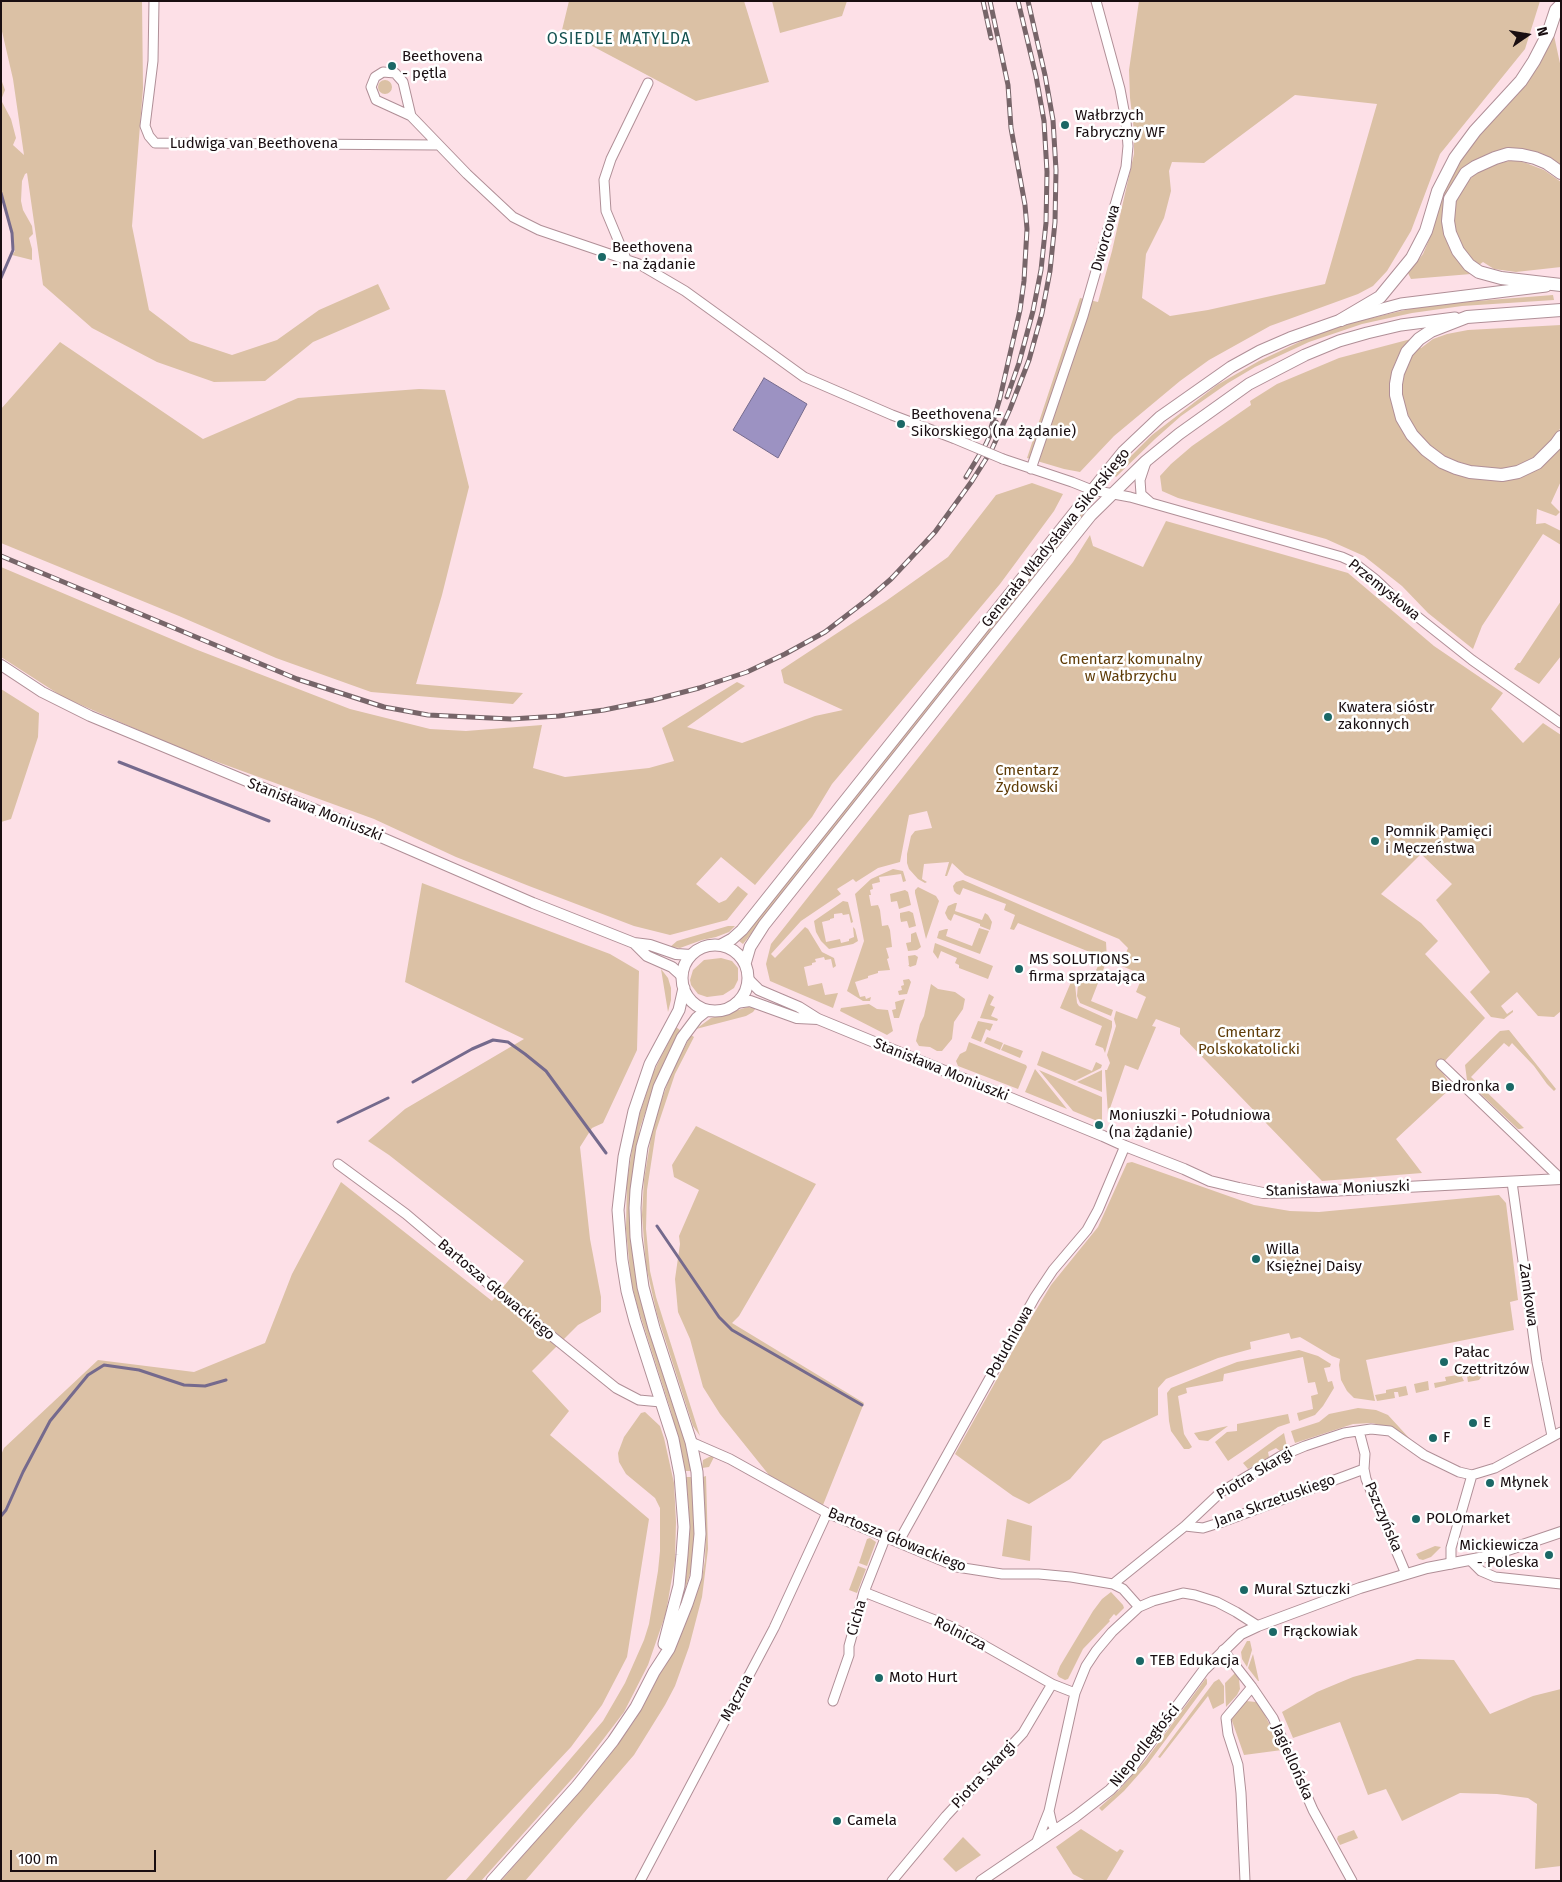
<!DOCTYPE html>
<meta charset="utf-8">
<style>
body{margin:0}
#map{position:relative;width:1562px;height:1882px;overflow:hidden;background:#fde0e7;font-family:"Fira Sans",sans-serif}
canvas{display:block}
.frame{position:absolute;inset:0;border:2px solid #190e11;pointer-events:none}
.north{position:absolute;left:1502px;top:10px;width:50px;height:50px;-webkit-text-stroke:4px #fff;paint-order:stroke;rotate:77deg;font-size:14px;font-weight:700;line-height:20px;text-align:center;color:#190e11}
.north::after{content:'';display:block;margin:auto;width:18px;height:22px;background:#190e11;clip-path:polygon(50% 0,100% 100%,50% 72%,0 100%)}
.scale{position:absolute;left:10px;top:1850px;width:146px;height:22px;box-sizing:border-box;border:2px solid #190e11;border-top:0;padding-left:6px;font-size:15px;line-height:18px;white-space:nowrap;color:#190e11;-webkit-text-stroke:4px #fff;paint-order:stroke}
</style>
<div id="map">
<canvas width="1562" height="1882"></canvas>
<div class="frame"></div>
<div class="north">N</div>
<div class="scale">100 m</div>
</div>
<script>
const g = document.querySelector('canvas').getContext('2d');
g.lineJoin = 'round';
function paint(path, color) { g.fillStyle = color; g.fill(path, 'evenodd'); }
const toPath = rows => new Path2D(rows.map(r => 'M' + r).join(''));
function trace(path, color, width, dash) { g.strokeStyle = color; g.lineWidth = width; g.lineCap = dash ? 'butt' : 'round'; g.setLineDash(dash || []); g.stroke(path); }
function write(font, color, halo, rows, align = 'center') {
  g.font = font + ' "Fira Sans",sans-serif'; g.lineWidth = 5; g.setLineDash([]); g.textBaseline = 'middle'; g.strokeStyle = halo; g.fillStyle = color; for (const [text, x, y, turn = 0] of rows) {
    g.save(); g.translate(x, y); g.rotate((+turn || 0) * Math.PI / 180); g.textAlign = isNaN(turn) ? turn : align; if (halo) g.strokeText(text, 0, 0); g.fillText(text, 0, 0); g.restore();
  }
}
paint(toPath([
 [1,1,142,1,143,88,132,226,149,310,190,341,232,355,277,340,319,310,378,284,390,309,313,342,265,381,214,382,157,362,92,328,43,285,27,173,25,174,22,181,21,201,23,210,32,226,33,234,29,238,32,249,32,260,12,255,15,251,1,193,1,79,5,90,1,100,11,119,16,138,13,145,24,155,13,79,1,27],
 [569,1,744,1,769,82,696,101,562,30],
 [772,1,847,1,842,16,780,33],
 [1139,1,1540,1,1525,49,1440,154,1411,231,1387,271,1373,286,1358,294,1270,326,1209,360,1180,381,1114,436,1080,472,1064,469,1027,458,1080,298,1098,302,1112,251,1134,154,1134,131,1130,98,1129,70],
 [1295,95,1377,104,1325,284,1208,310,1170,316,1142,298,1146,254,1164,218,1171,191,1169,171,1172,162,1204,163],
 [1553,31,1561,68,1561,167,1511,148,1490,153,1472,162,1459,174,1448,189,1444,209,1446,238,1449,247,1453,254,1471,274,1411,279,1408,273,1423,254,1431,235,1440,200,1464,151],
 '378 87a7 7 0 1 1 14 0a7 7 0 1 1-14 0Z',
 [1514,160,1526,163,1544,170,1561,182,1561,267,1516,272,1494,269,1483,262,1479,265,1464,251,1455,231,1454,221,1456,201,1464,185,1478,171,1490,165],
 [1553,295,1554,300,1462,306,1412,313,1362,324,1309,342,1255,367,1228,383,1181,416,1155,439,1116,477,1113,474,1152,435,1217,385,1259,361,1312,336,1355,322,1418,307,1464,302],
 [1561,325,1561,427,1553,440,1540,454,1520,466,1504,469,1475,467,1446,458,1432,448,1415,429,1405,409,1402,397,1401,381,1408,359,1418,346,1421,348,1433,339,1447,334,1468,330],
 [1411,339,1401,350,1393,368,1391,377,1392,402,1450,471,1537,469,1550,459,1561,446,1561,481,1551,503,1560,512,1556,516,1537,509,1536,524,1545,523,1561,531,1561,545,1543,534,1482,626,1473,649,1428,613,1402,586,1364,556,1326,539,1178,498,1162,491,1160,476,1171,464,1192,446,1251,405,1250,401,1277,384,1339,358],
 [60,342,203,439,298,398,419,389,445,390,469,487,442,595,416,684,523,693,513,704,371,692,276,658,179,616,1,543,1,409],
 [1032,483,1063,494,1054,511,1000,584,832,784,812,817,755,885,721,857,696,884,719,903,726,900,738,886,748,894,727,920,670,935,634,926,529,886,456,857,374,819,179,748,63,697,1,657,1,567,195,649,350,709,430,729,466,731,542,725,533,768,565,777,649,768,674,761,662,728,737,682,745,686,687,727,742,743,815,716,843,710,784,683,781,670,886,601,948,557,996,495],
 [1082,509,1085,513,743,944,739,941],
 [1166,521,1348,573,1434,646,1503,693,1491,709,1523,743,1543,723,1561,735,1561,1011,1554,1017,1538,1016,1517,992,1501,1006,1507,1014,1513,1010,1513,1012,1504,1019,1491,1017,1470,992,1490,972,1436,900,1452,884,1421,854,1381,894,1421,923,1438,941,1425,954,1485,1018,1439,1067,1452,1087,1396,1139,1422,1173,1322,1181,1180,1034,1180,1028,1156,1019,1152,1026,1156,1027,1138,1070,1125,1065,1108,1114,1105,1070,1107,1070,1110,1063,1107,1055,1116,1026,1114,1019,1116,1011,1137,1019,1146,997,1136,992,1143,975,1110,961,1112,957,1123,961,1128,948,1119,939,965,875,952,863,947,876,945,876,949,862,924,864,922,879,927,882,925,883,918,879,909,869,907,863,907,854,911,836,915,831,932,828,927,811,909,815,900,862,878,868,856,882,853,879,837,889,841,894,801,921,771,954,775,958,805,927,808,929,822,952,834,958,836,966,833,968,831,959,825,960,824,957,815,959,816,962,812,963,812,965,804,967,808,986,822,983,825,995,838,993,833,1008,770,981,766,964,771,944,1073,562,1090,535,1093,546,1143,567],
 [1561,601,1561,656,1539,684,1514,669,1518,663,1520,663],
 [1,689,39,713,38,737,11,819,1,822],
 [893,869,903,871,906,881,903,882,901,874,879,877,880,882,872,884,873,889,870,890,871,895,869,895,871,906,878,905,880,910,882,926,888,925,890,930,892,947,886,948,889,958,887,959,890,970,878,971,878,973,868,976,868,978,855,982,860,997,865,996,866,999,871,997,870,1001,863,1001,847,991,864,941,855,894,871,879],
 [963,880,1106,942,1107,960,1091,1001,1113,1010,1111,1016,1080,1003,1077,996,1079,972,1093,977,1102,957,1018,923,1014,930,1010,929,1015,915,1004,910,1006,904,963,888,960,895,957,894,954,891,953,886,956,882],
 [422,883,610,954,639,971,637,1050,603,1123,592,1128,580,1147,590,1239,601,1297,601,1312,578,1325,532,1371,569,1411,550,1435,649,1519,627,1657,602,1705,571,1747,445,1881,1,1881,1,1455,4,1448,98,1360,194,1372,265,1343,292,1274,341,1182,492,1301,524,1261,389,1155,368,1141,405,1109,524,1039,405,982],
 [918,887,936,896,939,901,926,939,915,893,915,890],
 [905,890,908,892,911,905,899,909,897,901,891,902,890,894],
 [843,901,848,902,853,922,851,923,849,914,843,915,842,913,834,914,834,918,830,919,830,920,822,922,826,942,840,939,841,943,849,941,849,939,854,937,853,927,855,929,858,941,853,944,829,949,821,941,816,932,814,921],
 [955,903,957,903,955,911,982,920,985,913,988,915,992,922,990,930,980,926,980,924,954,914,951,921,948,919,945,913,948,906],
 [909,911,913,913,916,926,909,928,907,921,901,922,900,917,900,913],
 [728,926,735,926,729,932,716,937,702,940,680,948,670,947,677,941],
 [979,928,989,931,980,954,937,938,939,931,946,929,948,929,946,936,972,946],
 [916,932,921,947,917,950,908,951,906,943,911,942,911,934],
 [935,943,993,966,988,979,959,968,959,965,955,963,957,958,941,951,938,959,933,952],
 [915,955,918,957,916,965,910,967,908,965,909,965,908,956],
 [721,958,732,961,738,968,738,980,734,988,723,995,707,997,698,994,691,985,690,980,693,970,704,960],
 [661,969,668,978,671,988,671,1000,668,1012],
 [1074,975,1077,1003,1079,1006,1112,1021,1112,1027,1105,1053,1103,1048,1095,1045,1102,1026,1060,1008],
 [909,979,911,982,907,994,899,995,898,991,902,990,901,986,904,985,903,980],
 [931,984,938,989,955,992,965,999,963,1009,954,1022,952,1039,942,1051,937,1051,930,1047,919,1046,916,1041,920,1024,924,1016],
 [989,994,994,997,990,1005,995,1007,991,1016,998,1019,997,1021,980,1018],
 [905,999,899,1018,894,1018,892,1010,896,1009,895,1002],
 [869,1004,877,1009,888,1010,893,1031,887,1035,840,1011,841,1008],
 [748,1007,756,1008,753,1012,746,1016,696,1029,711,1018],
 [978,1021,993,1024,990,1031,986,1029,981,1042,971,1038],
 [676,1027,680,1030,657,1078,640,1128,631,1185,630,1226,638,1290,650,1334,684,1437,691,1471,685,1471,671,1411,637,1305,631,1281,626,1229,627,1181,636,1125,653,1073],
 [1509,1030,1556,1089,1554,1091,1547,1084,1534,1066,1512,1043,1509,1047,1504,1043,1471,1077,1524,1128,1520,1129,1518,1129,1471,1085,1467,1080,1465,1065,1500,1031],
 [691,1035,694,1037,675,1074,656,1131,647,1190,646,1229,650,1271,656,1297,700,1436,693,1426,657,1314,646,1266,642,1215,644,1180,652,1131,659,1107,672,1071],
 [987,1037,1003,1043,1000,1050,984,1043],
 [969,1042,1026,1065,1027,1067,1018,1089,958,1066,956,1061,960,1054,966,1051],
 [1004,1044,1023,1051,1020,1058,1001,1050],
 [1042,1051,1092,1071,1096,1062,1102,1065,1101,1068,1075,1081,1037,1065],
 [1035,1069,1067,1109,1025,1092],
 [1039,1070,1102,1097,1102,1123,1073,1111],
 [1102,1070,1102,1092,1077,1082],
 [696,1126,816,1184,739,1316,732,1323,864,1403,823,1505,769,1475,720,1414,703,1387,690,1339,678,1312,675,1279,680,1244,679,1236,699,1190,674,1177,672,1165],
 [1132,1162,1254,1205,1290,1211,1319,1212,1499,1195,1506,1203,1518,1300,1510,1302,1514,1330,1366,1360,1375,1401,1354,1398,1347,1391,1341,1380,1339,1365,1340,1359,1332,1356,1300,1337,1291,1339,1289,1333,1250,1342,1251,1349,1218,1358,1166,1379,1158,1388,1158,1415,1103,1441,1070,1479,1029,1504,1013,1496,955,1454,1030,1320,1051,1285,1098,1227,1127,1163],
 [1299,1350,1318,1356,1331,1364,1330,1367,1324,1368,1328,1382,1332,1381,1334,1388,1323,1406,1315,1415,1299,1421,1297,1413,1313,1409,1311,1396,1318,1394,1315,1382,1308,1383,1303,1357,1224,1374,1223,1381,1186,1388,1187,1393,1178,1396,1184,1434,1192,1447,1189,1449,1184,1449,1171,1431,1169,1421,1167,1393,1171,1388,1237,1362],
 [1481,1371,1482,1376,1479,1380,1468,1382,1467,1376,1462,1377,1464,1381,1435,1388,1434,1383,1446,1381,1445,1377],
 [1428,1381,1429,1390,1416,1393,1414,1384],
 [1406,1386,1408,1395,1399,1397,1398,1392,1394,1392,1395,1398,1377,1401,1375,1395,1386,1393,1386,1390],
 [1358,1408,1376,1410,1388,1415,1410,1439,1392,1428,1372,1423,1353,1424,1295,1443,1291,1431,1319,1422,1329,1414],
 [645,1412,660,1426,664,1438,674,1483,676,1522,675,1560,669,1595,666,1613,648,1665,624,1712,579,1771,481,1881,465,1881,603,1721,625,1683,644,1640,649,1624,658,1571,660,1551,660,1508,655,1498,626,1474,619,1462,618,1453,624,1437,641,1413],
 [1288,1414,1290,1423,1278,1427,1228,1461,1215,1442,1227,1432,1237,1431,1237,1424],
 [1228,1426,1208,1441,1199,1440,1194,1433],
 [1284,1433,1287,1447,1280,1451,1276,1448,1268,1452,1269,1457,1248,1469,1243,1463],
 [713,1455,715,1455,709,1467,702,1468,703,1460],
 [706,1476,708,1549,702,1597,689,1647,675,1686,665,1705,634,1755,525,1881,501,1881,606,1760,635,1720,652,1689,694,1599,702,1578,705,1560,706,1532,703,1477],
 [686,1477,691,1477,695,1530,692,1567,685,1590,690,1526],
 [1007,1519,1032,1526,1030,1561,1002,1556],
 [870,1538,876,1542,867,1566,859,1563,867,1539],
 [1435,1546,1441,1547,1431,1557,1423,1560,1419,1559,1416,1554],
 [858,1566,866,1569,857,1593,849,1590],
 [1111,1592,1123,1605,1124,1608,1116,1616,1114,1614,1109,1620,1110,1621,1083,1649,1068,1679,1065,1680,1059,1677,1057,1674,1060,1666,1093,1611,1102,1599],
 [1247,1641,1250,1641,1252,1650,1247,1667,1242,1659,1241,1652],
 [1253,1654,1259,1681,1258,1681,1248,1668],
 [1417,1659,1454,1660,1490,1714,1533,1696,1561,1689,1561,1866,1535,1869,1537,1804,1528,1798,1497,1794,1460,1793,1402,1821,1386,1789,1368,1795,1340,1722,1293,1738,1282,1712,1317,1692,1353,1677],
 [1235,1673,1239,1679,1240,1689,1237,1695,1226,1707,1225,1683],
 [1206,1678,1207,1680,1207,1684,1147,1765,1124,1791,1102,1811,1099,1808,1119,1790,1145,1761],
 [1219,1679,1224,1686,1224,1703,1213,1709,1208,1696,1160,1758,1158,1757,1205,1694,1214,1682],
 [1246,1701,1256,1702,1262,1709,1282,1750,1244,1755,1231,1718],
 [1081,1829,1117,1852,1120,1849,1124,1851,1106,1881,1086,1881,1073,1874,1056,1847],
 [1354,1830,1358,1838,1340,1845,1337,1839,1338,1836],
 [963,1837,981,1855,956,1872,943,1859]
]), '#dbc1a5');
const water = toPath([
 [764,378,807,404,778,458,733,430,764,378]
]);
paint(water, '#9c92c2');
trace(water, '#756a8d', 1);
trace(toPath([
 [1,193,12,233,13,250,1,278],
 [119,762,269,821],
 [413,1082,472,1049,493,1040,508,1042,525,1054,546,1071,606,1153],
 [338,1122,388,1098],
 [657,1226,719,1317,732,1330,862,1405],
 [1,1516,6,1510,23,1472,50,1421,88,1375,104,1365,139,1370,184,1385,205,1386,226,1380]
]), '#756a8d', 3);
const minor = toPath([
 [154,1,153,61,145,126,149,136,155,143,438,145],
 [411,116,403,82,395,73,383,72,375,77,371,87,376,100,411,116,467,174,513,217,539,230,639,264,685,291,804,377,892,415,953,438],
 [626,259,606,211,604,180,611,159,648,83],
 [1003,459,1072,482,1092,490,1130,497,1342,557,1353,562,1375,579,1399,602,1472,660,1561,723],
 [1146,462,1140,480,1141,494,1150,502],
 [1031,469,1083,316,1126,167,1128,146,1126,121,1120,89,1096,1],
 [1441,1064,1561,1179],
 [338,1164,406,1214,517,1308,616,1388,639,1400,661,1402],
 [1512,1182,1537,1362,1552,1436],
 [1359,1431,1365,1454,1364,1469,1366,1479,1406,1574],
 [691,1442,730,1459,827,1513,957,1567,1002,1574,1039,1574,1071,1577,1113,1584,1123,1589,1139,1607],
 [1185,1526,1203,1528,1222,1522,1364,1469],
 [899,1541,1035,1297,1053,1270,1087,1230,1098,1210,1125,1146],
 [1470,1560,1481,1571,1495,1577,1561,1584],
 [1451,1564,1451,1548,1472,1475,1495,1468,1561,1432],
 [1113,1584,1185,1526,1221,1492,1281,1456,1305,1446,1344,1433,1371,1429,1390,1431,1424,1455,1459,1472,1472,1475],
 [864,1592,950,1626,1052,1684],
 [1223,1650,1252,1687,1273,1718,1313,1810,1352,1881],
 [833,1701,849,1655,849,1646,864,1592,886,1536],
 [1056,1830,1052,1824,1049,1811,1075,1693,1086,1666,1096,1651,1112,1632,1139,1607,1153,1601,1183,1593,1195,1595,1217,1602,1236,1612,1258,1626],
 [1036,1844,1049,1811],
 [640,1881,774,1628,827,1513],
 [892,1881,946,1816,1023,1733,1052,1684,1075,1693],
 [1245,1881,1241,1793,1238,1765,1228,1734,1226,1718,1252,1687]
]);
const tertiary = toPath([
 [1,665,42,692,90,716,362,829,533,903,634,943,650,945,676,954,691,955],
 [634,943,647,956,672,967,682,976],
 [748,979,759,990,799,1007,818,1019,1103,1136,1125,1146,1184,1169,1210,1181,1239,1188,1263,1193,1309,1192,1561,1179],
 [736,1003,750,1001,797,1018,818,1019],
 [981,1881,1075,1817,1110,1790,1132,1767,1204,1670,1241,1634,1258,1626,1360,1588,1427,1568,1490,1556,1561,1532]
]);
const secondary = toPath([
 [721,945,732,939,742,930,1102,478,1123,452,1160,417,1231,367,1260,351,1290,338,1341,320,1401,304,1546,286],
 '682 978a33 33 0 1 1 66 0a33 33 0 1 1-66 0Z',
 [745,964,750,947,764,925,958,681,1091,515,1146,461,1179,434,1249,384,1305,355,1339,341,1367,333,1401,325,1455,318],
 [664,1644,679,1586,682,1555,684,1527,680,1475,673,1439,635,1321,627,1291,622,1260,618,1210,624,1157,634,1111,650,1064,679,1010,684,988],
 [492,1881,577,1786,613,1741,636,1707,654,1672,669,1649,687,1604,696,1577,700,1534,697,1472,691,1442,654,1328,643,1287,636,1237,635,1208,636,1190,642,1147,659,1087,682,1038,697,1018,707,1010]
]);
const primary = toPath([
 [1561,173,1547,163,1535,158,1522,155,1508,154,1495,158,1475,167,1466,173,1450,199,1448,221,1450,233,1458,251,1469,265,1479,272,1501,278,1561,285],
 [1561,310,1467,317,1431,331,1419,339,1407,352,1398,373,1396,384,1396,395,1402,418,1412,435,1426,450,1442,462,1456,468,1470,472,1502,475,1518,472,1537,463,1556,444,1561,437],
 [1341,320,1380,297,1412,258,1426,231,1438,191,1455,158,1475,131,1521,81,1534,61,1548,34,1556,10,1561,5]
]);
trace(minor, '#b08f97', 11);
trace(tertiary, '#b08f97', 12);
trace(secondary, '#b08f97', 13);
trace(primary, '#b08f97', 14);
trace(minor, '#fff', 9);
trace(tertiary, '#fff', 10);
trace(secondary, '#fff', 11);
trace(primary, '#fff', 12);
const rail = toPath([
 [983,1,991,38],
 [990,1,1008,85,1011,128,1025,205,1027,229,1024,281,1020,310,1000,398,991,428],
 [1007,397,1019,363,1033,311,1041,270,1046,223,1047,172,1044,121,1036,76,1018,1],
 [966,477,986,444,996,422],
 [1,556,297,679,384,707,428,715,511,719,559,716,604,710,653,700,699,688,747,672,785,654,825,632,868,599,891,579,935,532,972,481,991,451,1010,409,1029,360,1042,313,1050,271,1055,222,1056,170,1053,120,1045,75,1028,1]
]);
trace(rail, '#776569', 5);
trace(rail, '#fff', 3, [9]);
const minorBridge = toPath([
 [953,438,1003,459]
]);
trace(minorBridge, '#b08f97', 11, []);
trace(minorBridge, '#fff', 9);
for (const [x, y, r, color] of [
 [392,66,5,"#1b6866"],
 [1065,125,5,"#1b6866"],
 [602,257,5,"#1b6866"],
 [901,424,5,"#1b6866"],
 [1328,717,5,"#1b6866"],
 [1375,841,5,"#1b6866"],
 [1019,969,5,"#1b6866"],
 [1510,1087,5,"#1b6866"],
 [1099,1125,5,"#1b6866"],
 [1256,1259,5,"#1b6866"],
 [1444,1362,5,"#1b6866"],
 [1473,1423,5,"#1b6866"],
 [1433,1438,5,"#1b6866"],
 [1490,1483,5,"#1b6866"],
 [1416,1519,5,"#1b6866"],
 [1549,1555,5,"#1b6866"],
 [1244,1590,5,"#1b6866"],
 [1273,1632,5,"#1b6866"],
 [1140,1661,5,"#1b6866"],
 [879,1678,5,"#1b6866"],
 [837,1821,5,"#1b6866"]
]) { const dot = new Path2D(); dot.arc(x, y, r, 0, 2 * Math.PI); g.fillStyle = color; g.fill(dot); trace(dot, '#fff', 2); }
write('15px', '#190e11', '#fff', [
 ["Beethovena",402,57],
 ["- pętla",402,74],
 ["Wałbrzych",1075,116],
 ["Fabryczny WF",1075,133],
 ["Beethovena",612,248],
 ["- na żądanie",612,265],
 ["Beethovena -",911,415],
 ["Sikorskiego (na żądanie)",911,432],
 ["Kwatera sióstr",1338,708],
 ["zakonnych",1338,725],
 ["Pomnik Pamięci",1385,832],
 ["i Męczeństwa",1385,849],
 ["MS SOLUTIONS -",1029,960],
 ["firma sprzatająca",1029,977],
 ["Biedronka",1500,1087,"right"],
 ["Moniuszki - Południowa",1109,1116],
 ["(na żądanie)",1109,1133],
 ["Willa",1266,1250],
 ["Księżnej Daisy",1266,1267],
 ["Pałac",1454,1353],
 ["Czettritzów",1454,1370],
 ["E",1483,1423],
 ["F",1443,1438],
 ["Młynek",1500,1483],
 ["POLOmarket",1426,1519],
 ["Mickiewicza",1539,1546,"right"],
 ["- Poleska",1539,1563,"right"],
 ["Mural Sztuczki",1254,1590],
 ["Frąckowiak",1283,1632],
 ["TEB Edukacja",1150,1661],
 ["Moto Hurt",889,1678],
 ["Camela",847,1821]
], 'left');
write('15px', '#190e11', '#fff', [
 ["Ludwiga van Beethovena",254,144],
 ["Dworcowa",1106,238,-74],
 ["Generała Władysława Sikorskiego",1056,538,-51],
 ["Przemysłowa",1384,590,39],
 ["Stanisława Moniuszki",315,810,22],
 ["Stanisława Moniuszki",941,1070,22],
 ["Stanisława Moniuszki",1338,1189,-2],
 ["Bartosza Głowackiego",496,1290,40],
 ["Zamkowa",1528,1295,82],
 ["Południowa",1010,1342,-61],
 ["Piotra Skargi",1255,1474,-31],
 ["Jana Skrzetuskiego",1275,1501,-20],
 ["Pszczyńska",1383,1517,67],
 ["Bartosza Głowackiego",897,1540,22],
 ["Cicha",857,1618,-74],
 ["Rolnicza",960,1634,27],
 ["Mączna",737,1698,-62],
 ["Niepodległości",1145,1746,-51],
 ["Jagiellońska",1292,1762,66],
 ["Piotra Skargi",984,1775,-47]
]);
write('15px', '#5f3c08', '#fff', [
 ["Cmentarz komunalny",1131,660],
 ["w Wałbrzychu",1131,677],
 ["Cmentarz",1027,771],
 ["Żydowski",1027,788],
 ["Cmentarz",1249,1033],
 ["Polskokatolicki",1249,1050]
]);
g.letterSpacing = '1px';
write('16px', '#155251', '#fff', [
 ["OSIEDLE MATYLDA",619,40]
]);
g.letterSpacing = '0px';
</script>
